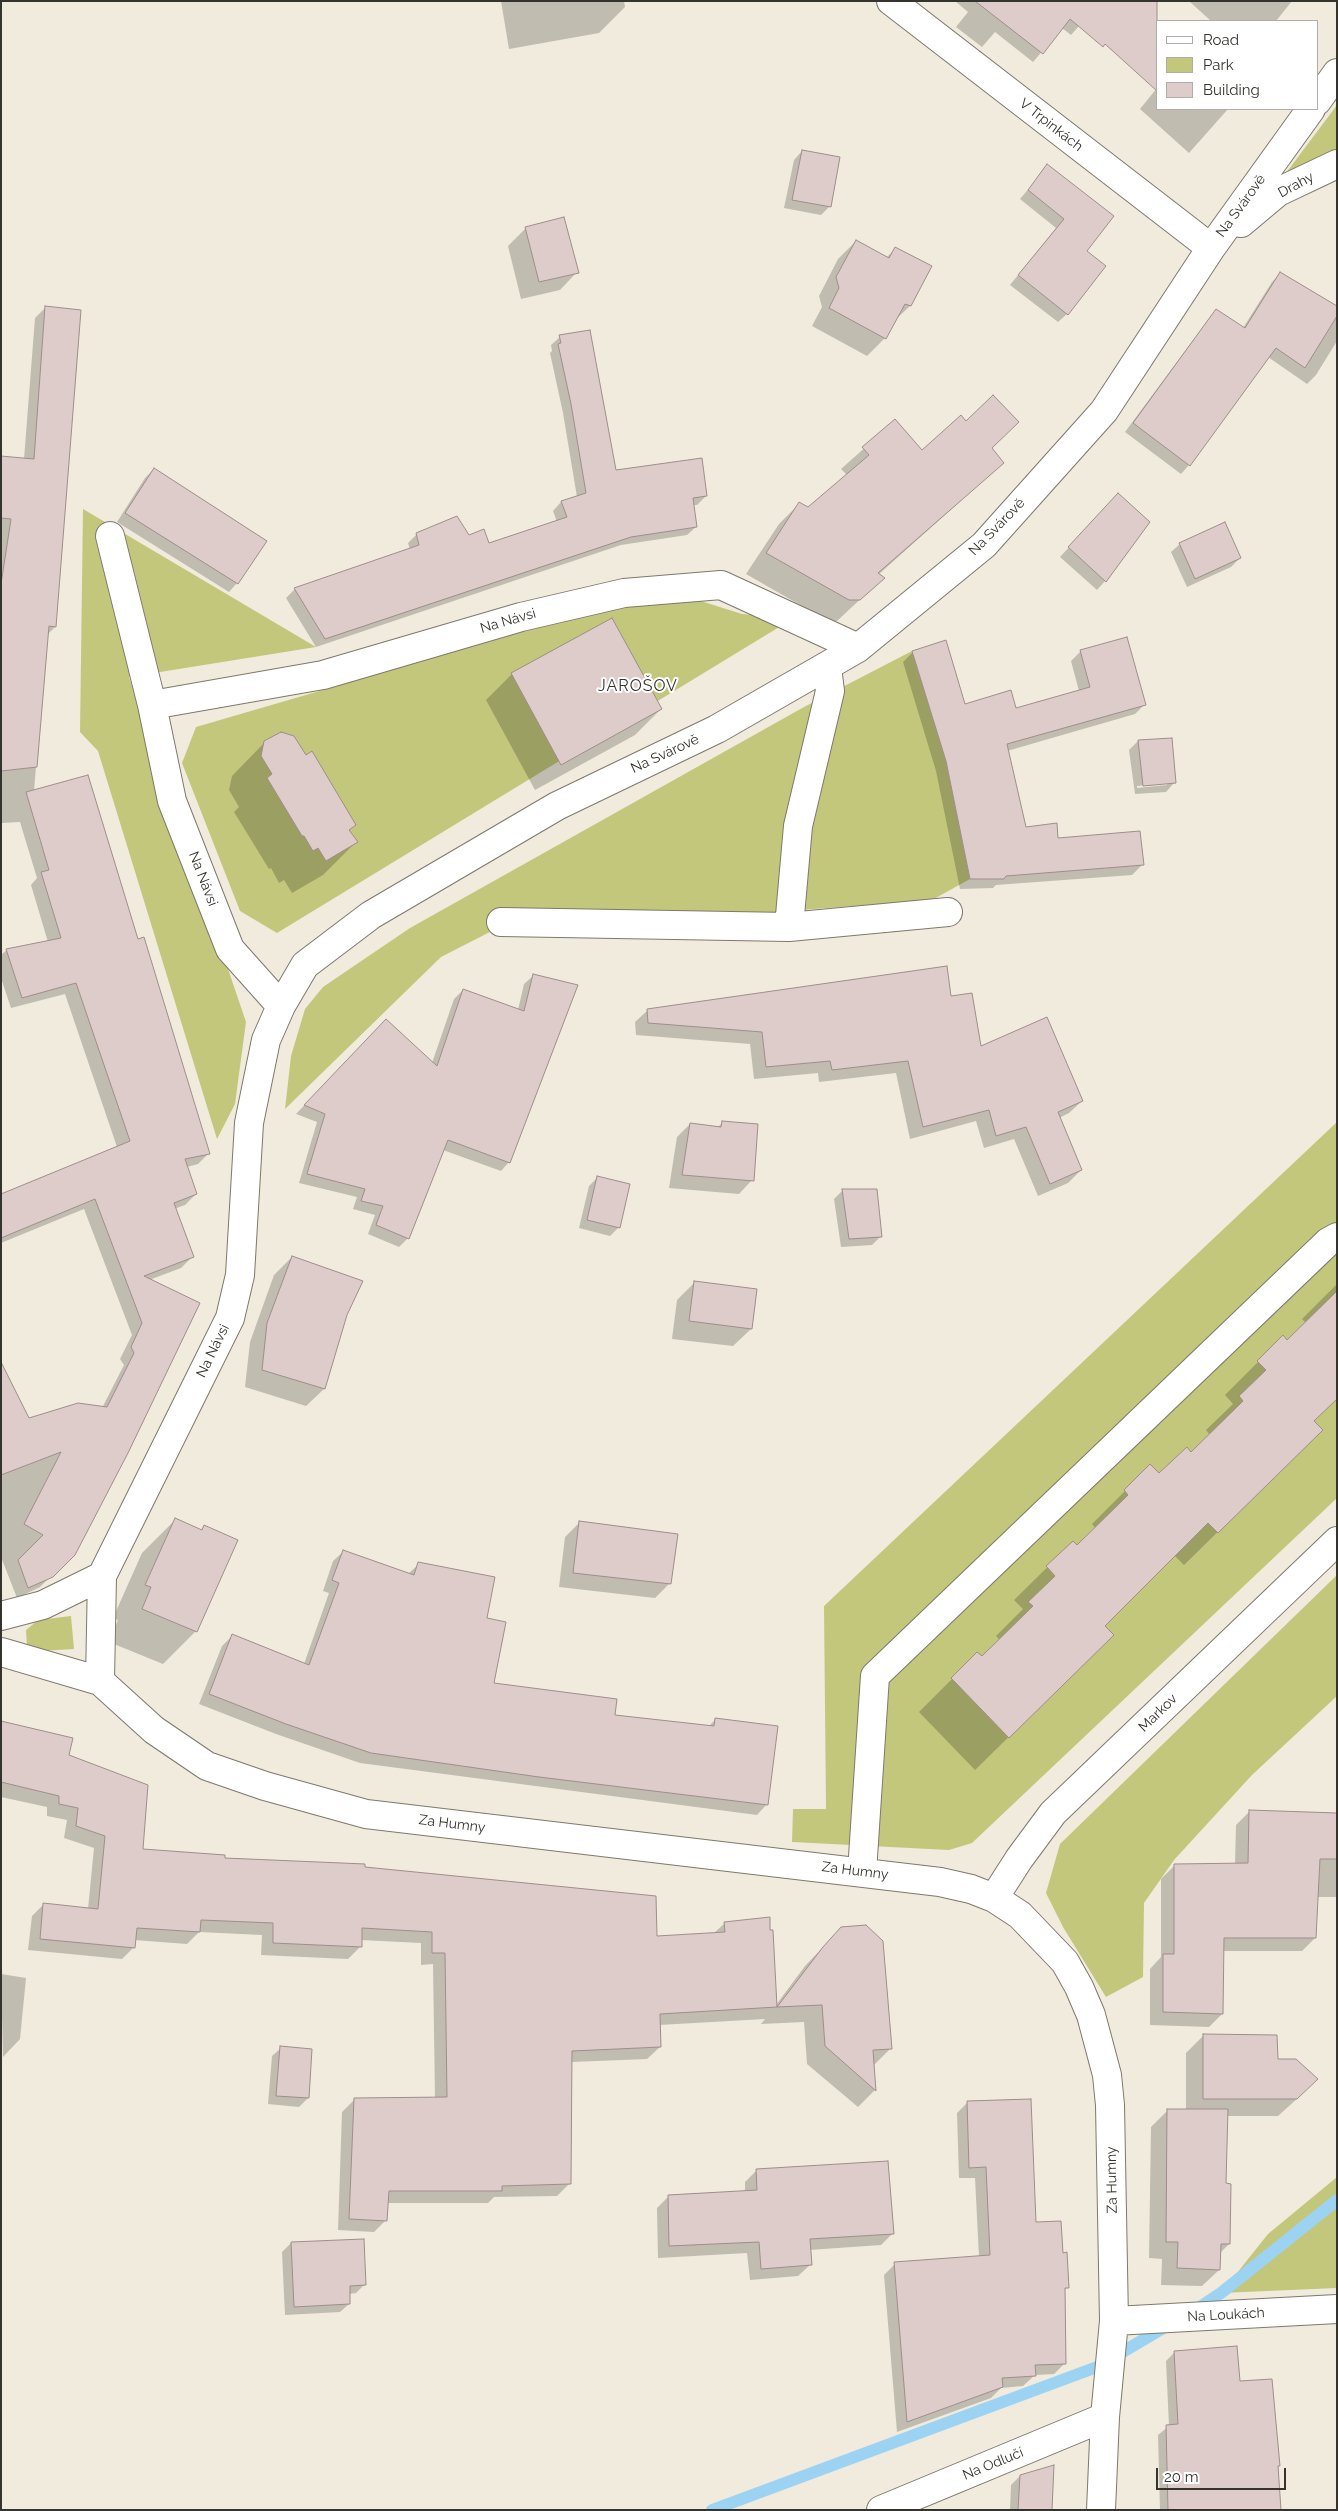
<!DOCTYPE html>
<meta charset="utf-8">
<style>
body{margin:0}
#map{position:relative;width:1338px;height:2511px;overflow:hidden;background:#f1ebdd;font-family:Raleway,sans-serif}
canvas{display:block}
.frame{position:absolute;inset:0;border:2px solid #35332d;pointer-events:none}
.legend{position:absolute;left:1156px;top:20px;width:162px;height:90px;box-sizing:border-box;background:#fff;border:1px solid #aeadab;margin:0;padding:6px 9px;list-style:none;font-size:15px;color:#35332d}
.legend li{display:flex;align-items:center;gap:10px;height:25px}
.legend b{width:25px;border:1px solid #aeadab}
.scale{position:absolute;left:1156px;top:2468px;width:130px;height:22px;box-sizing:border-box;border:2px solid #35332d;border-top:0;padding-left:6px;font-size:15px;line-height:18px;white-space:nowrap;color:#35332d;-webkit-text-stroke:4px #fff;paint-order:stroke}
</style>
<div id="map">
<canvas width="1338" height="2511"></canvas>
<div class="frame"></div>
<ul class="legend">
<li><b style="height:6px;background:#fff"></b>Road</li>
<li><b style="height:14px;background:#c3c77b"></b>Park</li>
<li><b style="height:14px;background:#ddccca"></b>Building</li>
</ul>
<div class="scale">20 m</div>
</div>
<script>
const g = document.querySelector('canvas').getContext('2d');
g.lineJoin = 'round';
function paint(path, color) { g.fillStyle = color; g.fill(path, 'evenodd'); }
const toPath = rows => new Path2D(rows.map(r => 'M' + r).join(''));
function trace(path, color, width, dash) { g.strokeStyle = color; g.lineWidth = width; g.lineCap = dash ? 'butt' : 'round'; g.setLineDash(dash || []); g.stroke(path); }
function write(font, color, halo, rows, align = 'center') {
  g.font = font + ' Raleway,sans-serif'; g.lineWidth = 4; g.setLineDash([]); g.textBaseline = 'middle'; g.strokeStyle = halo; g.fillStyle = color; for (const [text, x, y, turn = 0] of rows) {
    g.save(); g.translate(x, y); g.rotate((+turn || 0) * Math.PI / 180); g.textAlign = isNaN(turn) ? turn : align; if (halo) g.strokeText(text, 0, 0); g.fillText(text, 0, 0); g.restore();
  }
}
paint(toPath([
 [1337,105,1337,151,1286,173],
 [83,509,316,647,129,677,246,1022,235,1104,217,1139,98,751,80,732],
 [666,590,742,614,794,618,277,933,240,911,182,763,196,727],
 [912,651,946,761,970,879,932,900,748,914,523,915,441,957,285,1109,291,1056,305,1009,323,987,410,928,804,707],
 [1337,1122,1337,1498,972,1843,949,1850,792,1842,793,1809,826,1809,824,1606],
 [1337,1575,1337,1696,1252,1775,1174,1860,1144,1903,1143,1977,1106,1997,1063,1927,1046,1893,1060,1844],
 [71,1616,74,1649,41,1651,27,1646,26,1630,38,1620],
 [1337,2177,1337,2288,1221,2293,1268,2234]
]), '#c3c77b');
paint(toPath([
 [501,1,624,1,625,7,599,33,509,49],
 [955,1,1101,1,1071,35,1062,28,1033,62,995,32,982,47,956,27,968,12],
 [1189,1,1292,1,1276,21,1211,21],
 [1157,88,1157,109,1228,109,1189,153,1140,109],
 [802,151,830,206,821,215,784,208,794,160],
 [1048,166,1086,251,1067,314,1058,322,1010,285,1056,228,1020,199],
 [526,228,577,272,560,290,521,299,508,246],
 [856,241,886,258,896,248,910,306,894,321,885,338,867,356,812,326,822,307,819,296,838,259],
 [1280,274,1337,308,1337,341,1316,375,1307,384,1268,357,1189,465,1181,474,1125,432,1208,320,1217,311,1243,328,1272,282],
 [46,307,55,627,47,635,34,791,137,941,209,1153,198,1164,187,1167,196,1194,185,1205,174,1209,192,1257,181,1268,149,1280,198,1304,76,1551,40,1587,17,1598,1,1557,1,1362,18,1413,28,1420,102,1408,124,1365,120,1359,132,1335,84,1209,1,1243,1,1195,117,1147,65,994,11,1008,1,978,1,955,7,950,48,942,31,885,37,878,20,822,1,823,1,458,24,459,35,318],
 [560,337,615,471,706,496,697,505,693,505,696,527,687,535,621,545,316,647,286,598,295,589,410,550,408,543,417,534,468,537,488,545,557,522,553,511,561,502,577,497,563,413,550,353,552,351,551,345],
 [895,421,922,452,990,449,1003,463,878,575,883,578,837,621,828,621,746,574,779,524,800,503,808,508,847,475,841,469],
 [154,469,237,583,229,592,117,522,145,478],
 [1109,504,1105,581,1097,590,1060,557],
 [1180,544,1240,558,1231,567,1187,587,1171,552],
 [1081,651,1145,704,1135,714,1007,751,1025,828,1142,865,1132,875,996,885,993,888,960,889,936,771,903,662,913,652,965,705,1015,709,1079,691,1071,661],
 [512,674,661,709,635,735,535,790,486,700],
 [1171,739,1174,783,1166,792,1135,794,1129,750,1138,741],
 [1167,783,1167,785,1137,788,1137,786],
 [265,742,348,831,356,842,323,875,292,893,284,880,279,883,271,868,269,869,234,812,239,807,229,790,232,776],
 [533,976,509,1162,501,1171,443,1150,408,1238,399,1247,368,1234,375,1215,353,1209,357,1197,299,1183,317,1122,296,1114,377,1029,432,1063,454,999,463,990,518,1010,524,984],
 [950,998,980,1047,1082,1101,1069,1113,1059,1118,1081,1170,1068,1183,1038,1196,1014,1139,984,1148,976,1121,910,1139,896,1073,819,1082,818,1073,754,1079,750,1044,636,1035,635,1022,648,1010],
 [722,1123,752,1180,739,1194,669,1188,677,1137,690,1124,717,1128],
 [598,1177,619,1227,610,1236,579,1228,589,1186],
 [843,1190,881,1236,872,1245,841,1247,834,1199],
 [292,1257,346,1314,324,1389,306,1406,245,1387,250,1342,274,1275],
 [695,1282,751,1329,733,1346,672,1339,677,1300],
 [1337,1284,1337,1398,1313,1421,1288,1463,1184,1565,1174,1555,1103,1626,1079,1668,975,1770,919,1712,977,1654,982,1658,1000,1640,996,1636,1023,1609,1014,1600,1073,1542,1077,1547,1096,1529,1092,1524,1150,1466,1159,1475,1191,1453,1210,1435,1206,1430,1233,1404,1225,1395,1283,1337,1287,1342,1306,1323,1302,1319],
 [175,1520,200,1531,204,1526,196,1631,163,1664,109,1642,118,1620,113,1618,142,1553],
 [579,1523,670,1583,655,1598,559,1587,565,1537],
 [344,1551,408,1574,419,1564,486,1619,493,1684,614,1716,708,1727,715,1720,767,1804,757,1815,360,1763,276,1734,199,1704,222,1646,232,1636,304,1664,329,1593,323,1591,333,1561],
 [1,1722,68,1756,142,1850,224,1860,363,1868,656,1937,713,1934,725,1923,776,2005,805,1966,823,1947,891,2048,873,2066,875,2090,858,2107,807,2064,804,2022,761,2024,765,2019,659,2025,660,2047,647,2059,571,2062,569,2184,557,2196,494,2197,488,2203,387,2203,386,2220,374,2232,338,2230,342,2112,354,2100,435,2098,433,1964,421,1965,421,1943,361,1940,360,1947,348,1959,261,1955,262,1935,199,1932,187,1944,134,1940,134,1947,122,1959,28,1950,32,1916,44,1904,88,1909,94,1848,64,1838,67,1820,47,1816,47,1807,1,1797],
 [1249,1812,1337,1814,1337,1897,1317,1897,1315,1938,1302,1951,1222,1951,1222,2014,1209,2027,1150,2025,1150,1969,1161,1957,1161,1879,1175,1865,1235,1865,1236,1825],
 [1,1974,26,1978,20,2039,3,2057],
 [1203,2036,1276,2060,1299,2097,1278,2116,1227,2116,1225,2184,1229,2244,1219,2254,1219,2270,1202,2286,1161,2285,1162,2259,1149,2258,1151,2127,1168,2110,1186,2110,1186,2053],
 [281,2048,308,2098,299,2107,268,2104,272,2056],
 [968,2102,1034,2224,1061,2254,1067,2287,1064,2291,1065,2363,1054,2374,1035,2375,1023,2386,1001,2388,991,2398,897,2432,884,2275,895,2264,979,2257,975,2178,959,2178,957,2113],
 [757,2170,893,2233,881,2245,809,2250,810,2265,798,2276,750,2280,747,2253,658,2258,657,2208,669,2196,745,2192,745,2182],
 [291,2243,365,2284,356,2293,349,2294,349,2304,340,2312,285,2315,282,2252],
 [1174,2353,1239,2383,1277,2467,1280,2510,1160,2510,1158,2435,1169,2426,1166,2361],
 [1020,2476,1050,2510,1010,2510,1011,2485]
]), '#0003');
trace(toPath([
 [1194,2311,1221,2293,1337,2200],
 [712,2510,1097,2367,1170,2324]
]), '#9cd3f2', 12);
const building = toPath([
 [975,1,1157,1,1157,91,1105,44,1103,47,1070,19,1043,54,975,1],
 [802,150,840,157,831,207,792,200,802,150],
 [1047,164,1114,216,1087,251,1106,266,1068,315,1018,275,1064,219,1028,190,1047,164],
 [564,217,579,273,539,282,525,227,564,217],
 [856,240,889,258,895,247,932,266,911,306,905,304,886,339,829,308,839,288,836,277,856,240],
 [1280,272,1337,306,1337,316,1305,368,1276,348,1190,466,1133,423,1216,309,1245,328,1280,272],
 [45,306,81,310,56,627,49,626,37,767,1,771,1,584,11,519,1,518,1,456,34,459,45,306],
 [590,330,616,470,702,458,707,496,693,498,697,527,631,537,325,639,294,588,419,545,416,533,457,516,469,535,484,529,489,543,567,517,561,501,586,493,571,404,558,344,561,343,559,335,590,330],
 [993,395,1019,422,992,448,1004,463,878,573,885,578,860,600,849,600,766,553,799,502,808,507,869,455,862,447,895,419,922,450,961,415,966,421,993,395],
 [154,468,267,541,238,584,125,513,154,468],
 [1118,493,1150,522,1106,582,1068,547,1118,493],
 [1225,522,1241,558,1195,579,1179,543,1225,522],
 [612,618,662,709,561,765,511,673,612,618],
 [1127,637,1146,705,1007,744,1026,827,1057,823,1058,838,1140,831,1144,865,1006,876,1004,879,970,879,946,761,912,651,946,640,965,704,1011,690,1016,708,1090,687,1080,650,1127,637],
 [281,732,294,736,306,755,312,751,356,825,349,830,358,842,326,861,318,848,313,851,304,836,302,836,267,778,272,774,261,756,264,741,281,732],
 [1172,738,1176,783,1143,786,1138,740,1172,738],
 [88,775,138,939,144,937,210,1154,185,1159,197,1194,174,1203,194,1257,144,1276,200,1303,128,1453,75,1555,53,1577,28,1588,18,1560,43,1535,24,1524,61,1452,1,1475,1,1362,29,1418,78,1403,107,1407,134,1353,131,1347,142,1323,95,1199,1,1238,1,1194,130,1141,76,983,22,998,6,949,61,938,41,872,49,870,26,792,88,775],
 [947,966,951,996,972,993,981,1046,1047,1017,1083,1101,1058,1112,1082,1170,1050,1184,1026,1127,996,1136,989,1110,923,1127,908,1061,832,1070,830,1061,766,1067,762,1032,648,1023,647,1009,947,966],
 [533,974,578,985,510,1163,448,1140,409,1239,376,1225,383,1206,361,1201,365,1189,307,1174,325,1114,304,1105,386,1019,437,1066,463,989,524,1011,533,974],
 [722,1121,758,1124,754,1181,682,1175,690,1123,721,1127,722,1121],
 [597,1176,630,1184,620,1228,587,1220,597,1176],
 [842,1189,877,1189,882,1237,849,1239,842,1189],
 [292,1256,363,1281,347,1315,325,1389,262,1370,267,1323,292,1256],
 [694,1281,757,1289,752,1329,689,1321,694,1281],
 [1337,1291,1337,1399,1314,1421,1323,1430,1218,1533,1208,1523,1105,1626,1114,1635,1009,1738,951,1678,977,1652,982,1656,1033,1606,1028,1602,1055,1576,1046,1566,1073,1541,1077,1545,1128,1495,1124,1490,1150,1464,1159,1473,1187,1447,1191,1452,1243,1401,1239,1396,1266,1370,1257,1361,1283,1335,1287,1340,1337,1291],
 [175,1518,202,1530,204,1525,238,1540,197,1632,142,1609,151,1587,145,1585,175,1518],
 [579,1521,678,1534,671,1584,573,1573,579,1521],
 [343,1550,414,1575,418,1562,495,1577,487,1618,506,1622,494,1683,617,1699,615,1715,714,1726,715,1718,778,1726,768,1805,539,1777,371,1753,286,1724,209,1694,232,1634,309,1665,339,1583,332,1580,343,1550],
 [1,1721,73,1738,69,1755,148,1785,143,1849,225,1855,225,1858,365,1864,365,1867,656,1896,657,1936,725,1932,724,1922,770,1917,770,1930,773,1930,777,2007,660,2014,661,2047,572,2051,571,2184,502,2186,502,2191,389,2191,387,2221,349,2219,354,2098,447,2097,445,1953,432,1953,432,1932,362,1928,362,1947,273,1943,273,1923,201,1920,200,1932,137,1928,135,1948,40,1939,43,1903,98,1909,105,1836,76,1826,78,1808,59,1804,59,1796,1,1782,1,1721],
 [1249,1810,1337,1813,1337,1859,1320,1859,1316,1938,1224,1938,1223,2014,1163,2012,1163,1954,1174,1954,1174,1864,1248,1863,1249,1810],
 [866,1925,883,1941,892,2049,873,2050,876,2091,825,2046,822,2005,777,2007,823,1947,841,1927,866,1925],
 [1203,2034,1277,2035,1278,2059,1296,2059,1318,2079,1297,2099,1203,2099,1203,2034],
 [280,2046,312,2049,309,2098,276,2096,280,2046],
 [1031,2099,1036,2222,1061,2221,1063,2253,1067,2252,1069,2288,1065,2288,1066,2364,1035,2365,1036,2376,1002,2378,1003,2387,907,2422,894,2262,990,2255,986,2167,969,2168,967,2101,1031,2099],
 [1167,2109,1228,2109,1226,2183,1231,2184,1230,2244,1221,2244,1220,2270,1177,2268,1178,2242,1166,2242,1167,2109],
 [888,2161,894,2234,810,2239,812,2265,761,2269,759,2242,669,2246,668,2195,757,2190,756,2169,888,2161],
 [364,2239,366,2285,350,2286,350,2304,294,2307,291,2242,364,2239],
 [1237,2346,1240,2381,1272,2379,1280,2466,1278,2466,1281,2510,1168,2510,1166,2425,1178,2424,1174,2351,1237,2346],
 [1054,2465,1052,2510,1018,2510,1020,2475,1054,2465]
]);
paint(building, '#ddccca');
trace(building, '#9e8d8b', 1);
const minor = toPath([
 [891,1,1211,248],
 [1317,101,1337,73],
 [1241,223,1278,192,1337,164],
 [110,536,152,705,172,801,230,949,281,1006],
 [827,667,830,691,798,826,789,927,948,912],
 [152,705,323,675,521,617,624,593,721,585,858,648],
 [501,922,789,927],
 [1,1616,43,1605,102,1576],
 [1,1652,100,1681,154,1730,207,1766,265,1786,366,1814,940,1882,971,1889,994,1898,1020,1915,1065,1962,1079,1987,1091,2015,1107,2075,1110,2105,1114,2321,1105,2417,1101,2510],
 [100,1681,102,1576,230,1318,240,1275,249,1123,266,1040,281,1006,305,965,371,915,557,806,717,729,858,648,984,545,1104,411,1211,248,1311,109],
 [862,1872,875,1676,1328,1242,1337,1237],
 [994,1898,1019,1859,1053,1813,1337,1541],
 [1114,2321,1337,2309],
 [881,2510,1105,2417]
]);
trace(minor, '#7e796c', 30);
trace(minor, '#fff', 28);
write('14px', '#35332d', '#fff', [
 ["V Trpinkách",1051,125,38],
 ["Drahy",1296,185,-28],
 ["Na Svárově",1241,206,-54],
 ["Na Svárově",997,527,-46],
 ["Na Návsi",508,621,-16],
 ["Na Svárově",665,754,-25],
 ["Na Návsi",203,879,69],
 ["Na Návsi",213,1351,-64],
 ["Markov",1158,1713,-44],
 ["Za Humny",452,1824,7],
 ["Za Humny",855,1871,7],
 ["Za Humny",1112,2180,-91],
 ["Na Loukách",1226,2315,-3],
 ["Na Odlučí",993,2464,-22]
]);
g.letterSpacing = '1px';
write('16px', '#35332d', '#fff', [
 ["JAROŠOV",638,686]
]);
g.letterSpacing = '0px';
</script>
